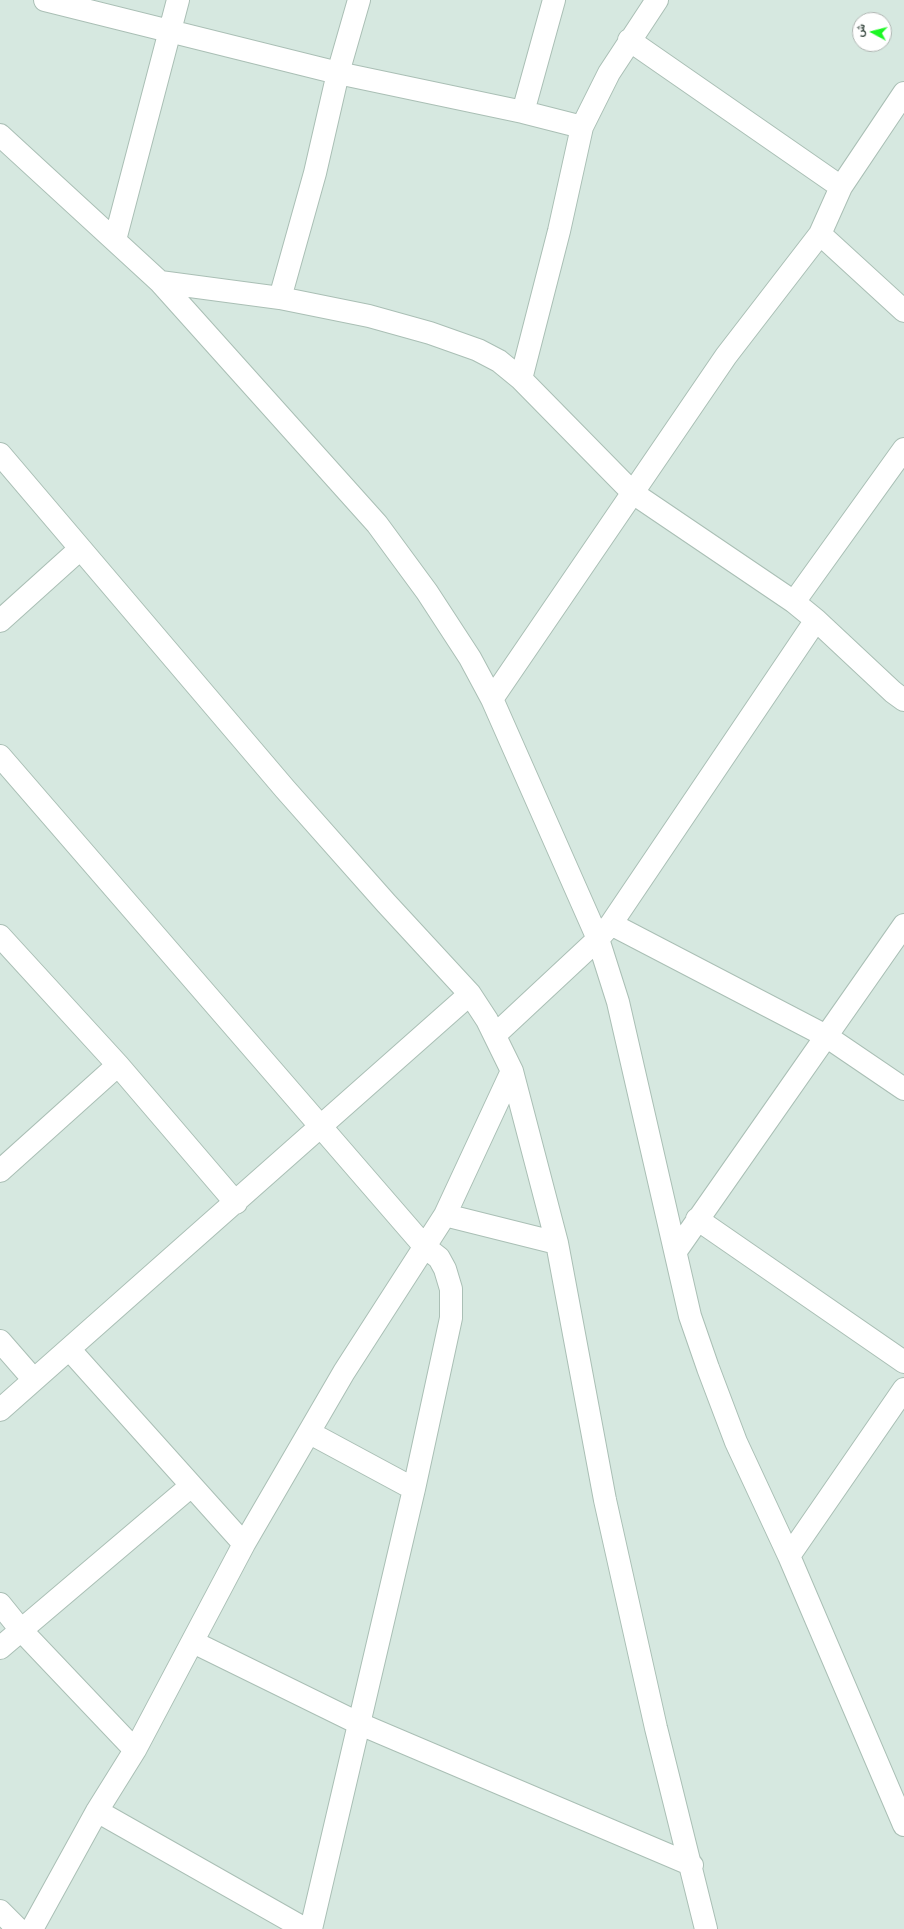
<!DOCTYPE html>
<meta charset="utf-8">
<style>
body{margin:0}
#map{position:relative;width:904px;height:1929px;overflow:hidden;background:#e8f4ef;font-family:"Nunito Sans",Vazirmatn,sans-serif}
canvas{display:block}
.north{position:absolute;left:852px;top:12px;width:40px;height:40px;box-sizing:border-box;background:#fff;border:1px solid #afb5b2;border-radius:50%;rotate:277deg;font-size:11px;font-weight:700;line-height:16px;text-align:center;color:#37473f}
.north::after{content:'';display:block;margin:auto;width:14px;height:18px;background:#1cf724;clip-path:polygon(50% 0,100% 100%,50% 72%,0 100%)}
</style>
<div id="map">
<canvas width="904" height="1929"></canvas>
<div class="north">ش</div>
</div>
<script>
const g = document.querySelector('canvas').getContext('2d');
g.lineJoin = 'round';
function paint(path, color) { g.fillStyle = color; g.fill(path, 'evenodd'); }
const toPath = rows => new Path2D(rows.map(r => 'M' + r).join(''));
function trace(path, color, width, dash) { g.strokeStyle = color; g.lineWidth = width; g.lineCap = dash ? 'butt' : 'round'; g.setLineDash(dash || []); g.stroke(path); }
paint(toPath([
 [0,0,904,0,904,1929,0,1929],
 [860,20,884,20,884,44,860,44]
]), '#d6e8e0');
const minor = toPath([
 [45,0,338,73,523,112,582,127],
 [629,40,841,187],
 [523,112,554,0],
 [0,135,160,282,377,524,427,592,470,658,492,699,598,939,618,1002,690,1316,708,1368,736,1442,789,1556,904,1825],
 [820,234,904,311],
 [115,240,178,0],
 [160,282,280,298,369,316,430,333,478,350,499,361,521,379,633,493,794,602,816,620,893,692,904,700],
 [280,298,315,173,338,73,359,0],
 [521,379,559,231,582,127,609,73,657,0],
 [0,454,285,789,386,903,470,994,487,1020,512,1071,557,1243,605,1500,656,1728,706,1929],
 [794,602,904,449],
 [0,621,80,549],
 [492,699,726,356,820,234,841,187,904,93],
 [0,756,425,1247,439,1258,445,1269,451,1289,451,1318,414,1489,311,1929],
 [611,924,826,1036,904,1089],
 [0,936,118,1065,236,1203],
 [495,1035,598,939,611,924,816,620],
 [0,1171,118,1065],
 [445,1215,557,1243],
 [697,1219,904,1362],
 [676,1251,904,925],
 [0,1341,34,1380],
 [70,1350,244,1544],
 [0,1410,470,994],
 [310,1433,414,1489],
 [789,1556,904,1389],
 [0,1604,21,1630,135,1750],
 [193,1642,360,1724,692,1865],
 [0,1648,191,1486],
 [97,1811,305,1929],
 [0,1911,18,1929],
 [32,1929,97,1811,135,1750,244,1544,344,1372,445,1215,512,1071]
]);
trace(minor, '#aabfb5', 24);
trace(minor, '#fff', 22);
</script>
